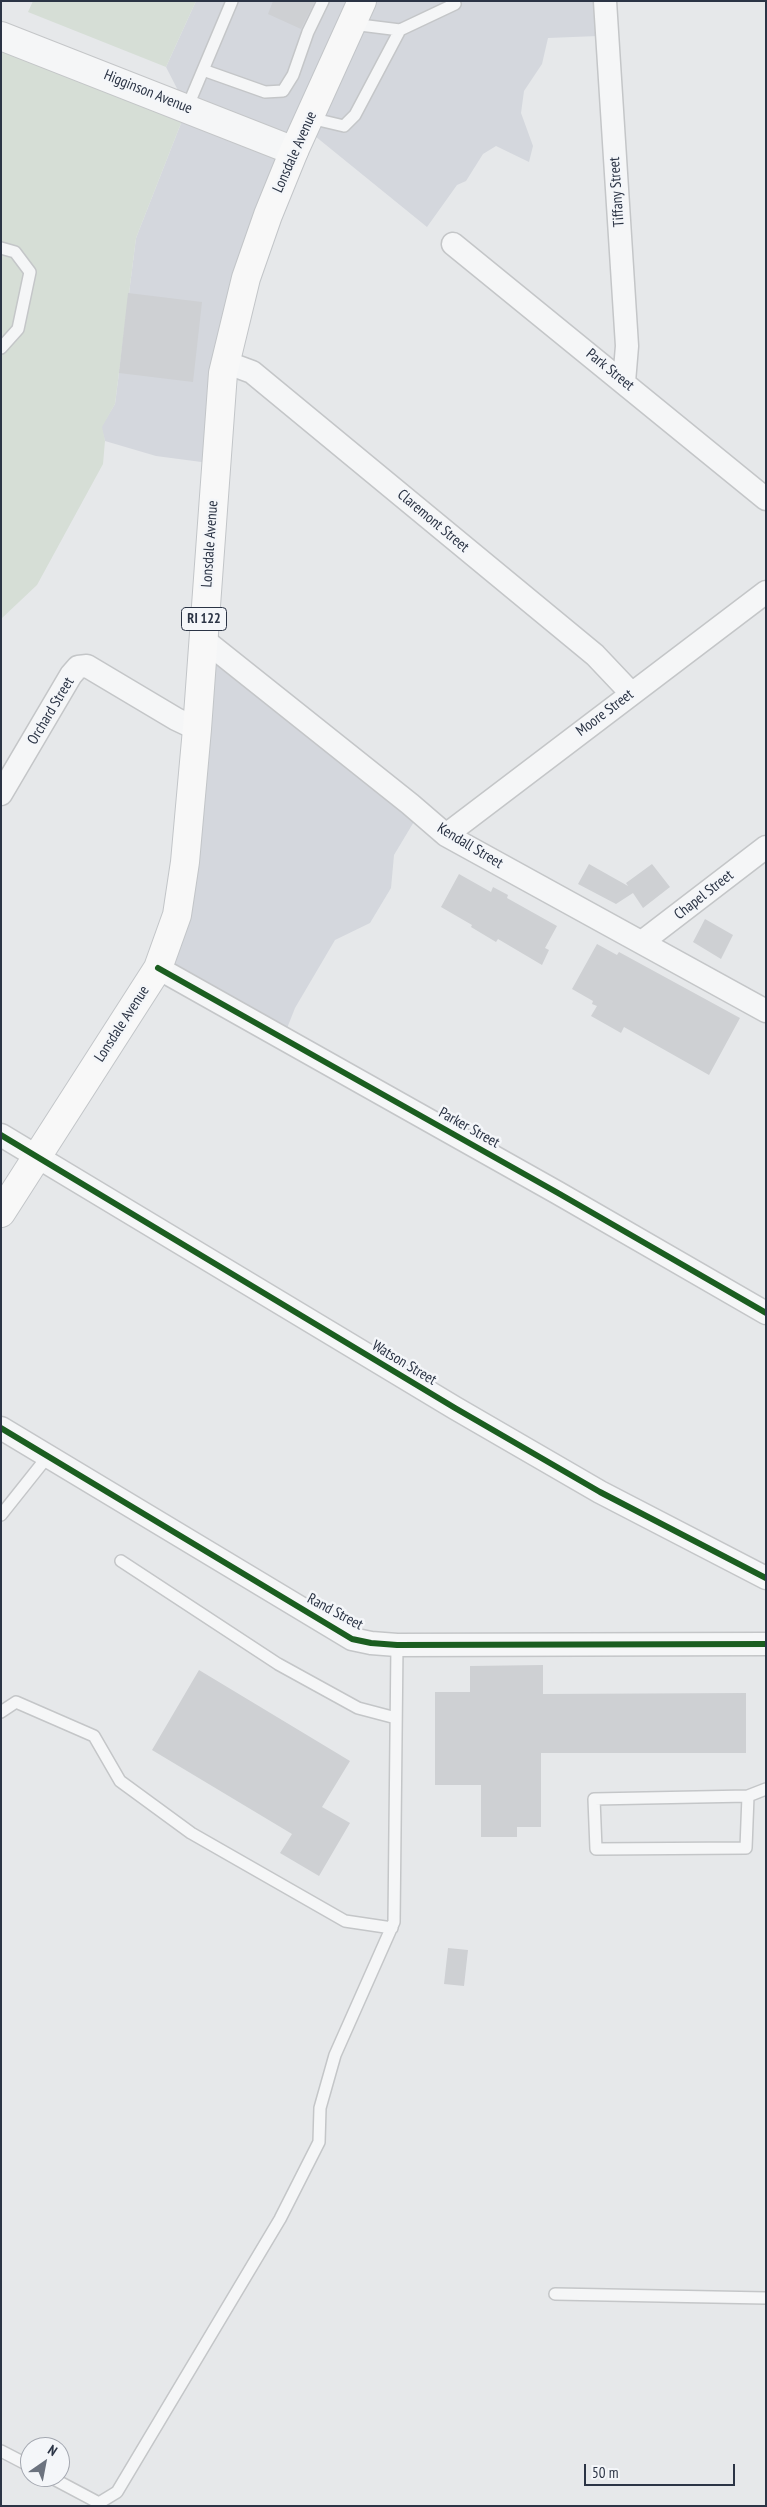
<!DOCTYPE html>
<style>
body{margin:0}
#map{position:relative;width:767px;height:2507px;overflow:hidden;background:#e6e8ea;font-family:"PT Sans Narrow",sans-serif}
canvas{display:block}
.frame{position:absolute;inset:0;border:2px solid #2b3445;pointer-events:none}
.north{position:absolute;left:20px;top:2437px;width:50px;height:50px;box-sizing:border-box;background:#f4f6f9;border:1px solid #a4a8b1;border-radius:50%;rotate:33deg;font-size:14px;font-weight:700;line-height:20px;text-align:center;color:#2b3445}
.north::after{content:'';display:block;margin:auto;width:18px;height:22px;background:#6c737f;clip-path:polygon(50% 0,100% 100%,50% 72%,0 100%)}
.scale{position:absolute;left:584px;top:2464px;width:151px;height:22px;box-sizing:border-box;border:2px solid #2b3445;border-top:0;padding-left:6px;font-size:15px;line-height:18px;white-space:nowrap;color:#2b3445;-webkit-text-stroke:4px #f4f6f9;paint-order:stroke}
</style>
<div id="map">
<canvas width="767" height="2507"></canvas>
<div class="frame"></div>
<div class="north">N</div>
<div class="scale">50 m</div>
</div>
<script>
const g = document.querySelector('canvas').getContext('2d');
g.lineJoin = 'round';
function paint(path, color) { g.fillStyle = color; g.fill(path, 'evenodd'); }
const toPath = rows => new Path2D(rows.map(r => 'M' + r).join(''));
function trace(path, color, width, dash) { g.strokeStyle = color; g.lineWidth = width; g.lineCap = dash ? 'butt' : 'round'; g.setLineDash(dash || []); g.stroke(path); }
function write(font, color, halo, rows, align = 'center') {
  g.font = font + ' "PT Sans Narrow",sans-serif'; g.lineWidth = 5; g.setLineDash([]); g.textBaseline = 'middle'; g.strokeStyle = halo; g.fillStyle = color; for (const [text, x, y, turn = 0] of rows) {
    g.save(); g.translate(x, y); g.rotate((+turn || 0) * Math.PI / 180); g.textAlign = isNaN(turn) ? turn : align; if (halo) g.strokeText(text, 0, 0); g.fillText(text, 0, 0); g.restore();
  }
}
paint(toPath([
 [196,1,600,1,598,36,548,38,542,64,524,91,521,113,533,146,529,162,496,146,483,154,466,181,457,185,427,227,310,132,283,181,209,463,156,456,105,441,101,427,115,404,136,238,187,108,166,67],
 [199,644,415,820,394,855,391,888,370,923,335,940,295,1008,282,1041,165,978]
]), '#d4d7dd');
paint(toPath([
 [33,1,196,1,166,67,28,12],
 [1,36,187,108,136,238,115,404,102,427,105,441,103,464,37,585,1,619]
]), '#d6ded6');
paint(toPath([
 [273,1,315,1,301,29,268,14],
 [128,293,202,302,193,382,119,373],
 [589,864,628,886,626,883,652,864,670,887,643,908,633,893,616,904,578,884],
 [459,874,491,892,493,887,508,895,507,898,557,926,545,948,549,950,542,965,498,939,496,942,471,927,472,925,441,907],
 [705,919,733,935,721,959,693,942],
 [597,944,617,955,619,952,740,1018,709,1075,624,1027,621,1033,591,1016,597,1006,592,1004,593,1001,572,989],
 [543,1665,543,1694,746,1693,746,1753,541,1753,541,1827,517,1827,517,1837,481,1837,481,1785,435,1785,435,1692,470,1692,470,1666],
 [199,1670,350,1761,322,1807,350,1823,319,1876,280,1853,292,1834,152,1750],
 [448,1948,468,1950,464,1986,444,1984]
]), '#ced0d3');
const service = toPath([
 [352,24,400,30,455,4],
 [203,70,265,92,283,91,293,75,308,32,323,1],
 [187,108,232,1],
 [310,118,344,126,355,115,400,30],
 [1,248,15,252,30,272,18,329,1,348],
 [1,1515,48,1456],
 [121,1561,278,1664,358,1708,396,1718],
 [1,1712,16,1702,94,1736,120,1781,191,1833,345,1921,392,1928],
 [748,1796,746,1848,596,1849,594,1799,748,1796,766,1789],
 [555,2294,766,2298],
 [1,2451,30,2466],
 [50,2477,99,2503,117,2492,280,2219,319,2142,320,2108,335,2055,394,1922,397,1645]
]);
const minor = toPath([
 [605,1,627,346,624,382],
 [453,244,766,499],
 [225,362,252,372,595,655,631,693],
 [203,639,410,804,446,835,766,1011],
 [1,794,71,675,78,667,87,666,176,719,197,729],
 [446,835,766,592],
 [642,942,766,847],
 [158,968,558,1193,766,1313],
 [1,1135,455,1408,600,1492,766,1578],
 [1,1428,352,1639,371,1643,397,1645,766,1644]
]);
const tertiary = toPath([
 [1,36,294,151]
]);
const primary = toPath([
 [1,1213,158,968,177,915,185,862,197,729,223,373,246,278,268,215,294,151,362,1]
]);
trace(service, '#c4c6c8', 14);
trace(minor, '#c4c6c8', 25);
trace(tertiary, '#c4c6c8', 30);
trace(primary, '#c2c5c8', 30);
trace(service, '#f5f6f7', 11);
trace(minor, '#f5f6f7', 22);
trace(tertiary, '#f5f6f7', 28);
trace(primary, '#f8f8f8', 28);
trace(toPath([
 [158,968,558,1193,766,1313],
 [1,1135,455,1408,600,1492,766,1578],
 [1,1428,352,1639,371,1643,397,1645,766,1644]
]), '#1b5e20', 6);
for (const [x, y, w] of [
 [204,619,45]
]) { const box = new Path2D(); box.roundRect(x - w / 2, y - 11.5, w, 23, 4); g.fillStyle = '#f4f6f9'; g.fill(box); trace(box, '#2b3445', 1); }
write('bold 14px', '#2b3445', null, [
 ["RI 122",204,619]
]);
write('15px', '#2b3445', '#f4f6f9', [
 ["Higginson Avenue",148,92,22],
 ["Lonsdale Avenue",295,152,-66],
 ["Tiffany Street",617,192,-94],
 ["Park Street",610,370,39],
 ["Claremont Street",433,521,40],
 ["Lonsdale Avenue",210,544,-86],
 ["Orchard Street",51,711,-59],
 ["Moore Street",605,713,-37],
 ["Kendall Street",470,846,31],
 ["Chapel Street",704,895,-38],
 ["Lonsdale Avenue",122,1024,-57],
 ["Parker Street",469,1128,29],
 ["Watson Street",404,1363,31],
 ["Rand Street",335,1612,28]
]);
</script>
